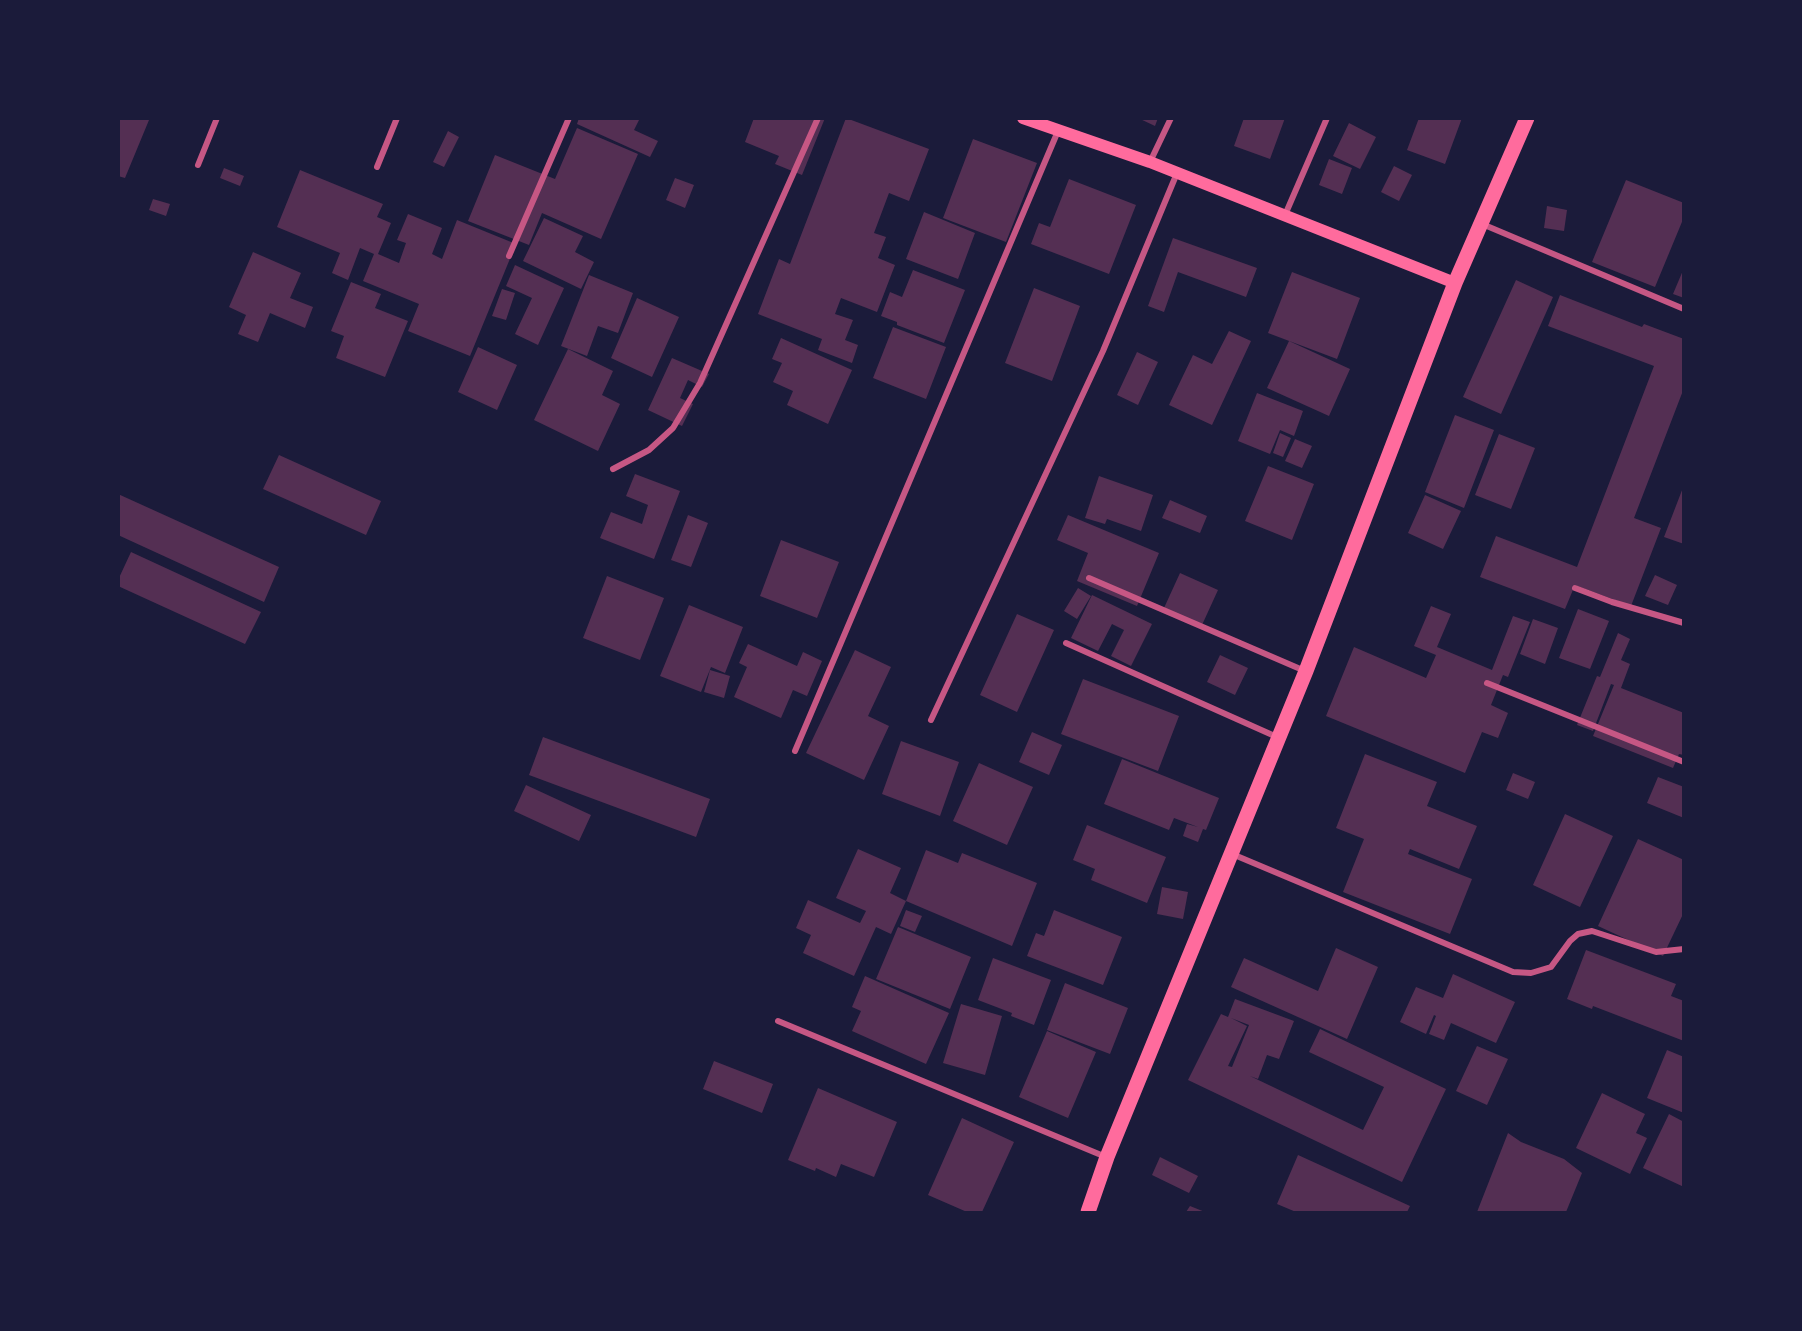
<!DOCTYPE html>
<style>
body{margin:0}
#map{position:relative;width:1802px;height:1331px;overflow:hidden;background:#1b1b3a;font-family:"Fira Sans",sans-serif}
canvas{display:block}
.frame{position:absolute;inset:0;border:120px solid #1b1b3a;pointer-events:none}
</style>
<div id="map">
<canvas width="1802" height="1331"></canvas>
<div class="frame"></div>
</div>
<script>
const g = document.querySelector('canvas').getContext('2d');
g.lineJoin = 'round';
function paint(path, color) { g.fillStyle = color; g.fill(path, 'evenodd'); }
const toPath = rows => new Path2D(rows.map(r => 'M' + r).join(''));
function trace(path, color, width, dash) { g.strokeStyle = color; g.lineWidth = width; g.lineCap = dash ? 'butt' : 'round'; g.setLineDash(dash || []); g.stroke(path); }
paint(toPath([
 [118,118,149,120,125,178,118,176],
 [579,118,640,118,634,130,658,141,650,157,577,124],
 [754,118,825,118,802,175,775,164,779,156,745,142],
 [846,118,929,149,909,201,889,193,874,233,886,237,878,258,895,265,877,312,841,298,835,314,853,320,845,340,858,345,852,363,818,350,822,339,758,314,779,259,790,264],
 [1138,118,1158,118,1155,126],
 [1244,118,1285,118,1270,159,1234,146],
 [1419,118,1462,118,1445,164,1407,150],
 [1349,123,1376,137,1360,169,1333,156],
 [577,128,638,154,601,239,542,213,529,245,468,221,495,155,555,179],
 [448,131,459,137,444,167,433,162],
 [973,139,1037,163,1006,242,943,218],
 [1329,159,1352,168,1342,194,1319,185],
 [1394,166,1412,175,1399,201,1381,192],
 [224,168,244,176,240,186,220,178],
 [300,170,383,204,377,217,391,223,378,254,399,263,406,243,397,240,408,214,442,228,432,254,442,259,457,220,516,244,470,356,408,331,419,304,363,281,374,254,360,248,348,280,332,273,340,253,277,227],
 [675,178,694,185,685,208,666,200],
 [1069,179,1136,205,1109,274,1031,244,1039,223,1050,227],
 [1626,180,1684,203,1684,217,1655,287,1592,262],
 [153,199,170,204,166,216,149,210],
 [1547,206,1567,210,1564,231,1544,228],
 [924,212,975,233,958,279,906,259],
 [544,218,583,236,575,252,594,262,581,289,523,261],
 [1173,238,1257,268,1246,297,1178,272,1164,312,1148,306],
 [253,252,301,273,290,298,313,307,305,328,270,313,258,342,238,334,246,315,229,307],
 [515,265,564,288,538,345,515,334,532,298,506,286],
 [1684,268,1684,298,1673,294],
 [913,270,965,290,944,343,897,325,897,322,881,316,890,292,902,297],
 [1292,272,1360,298,1337,359,1268,333],
 [589,275,633,293,618,333,598,326,587,356,561,346],
 [1516,280,1553,297,1501,414,1463,397],
 [351,282,381,294,375,308,408,321,385,377,336,358,344,336,331,331],
 [1034,288,1080,306,1052,381,1005,363],
 [502,289,515,293,506,320,492,316],
 [1560,295,1642,327,1644,324,1684,339,1684,388,1634,518,1661,528,1631,606,1575,585,1565,609,1480,577,1496,536,1577,567,1654,366,1548,326],
 [637,298,679,317,652,377,611,358],
 [893,327,946,347,926,399,873,378],
 [1229,331,1251,341,1212,425,1169,405,1193,355,1212,364],
 [781,338,852,370,828,424,787,405,793,391,773,382,782,363,772,359],
 [1289,341,1350,369,1329,416,1267,388],
 [478,347,517,365,497,410,458,392],
 [568,349,613,371,602,395,620,404,598,451,534,420],
 [1137,352,1158,362,1138,405,1117,395],
 [672,358,709,374,702,387,688,380,680,398,693,404,682,426,648,410],
 [1257,393,1303,411,1294,436,1280,430,1270,454,1238,441],
 [1455,415,1494,430,1464,508,1425,492],
 [1280,433,1291,438,1283,457,1273,453],
 [1499,434,1535,448,1511,509,1475,495],
 [1295,439,1312,446,1302,468,1285,461],
 [279,455,381,501,366,535,263,489],
 [1268,466,1314,484,1292,540,1245,521],
 [635,474,680,491,654,559,600,538,611,512,642,524,648,505,626,496],
 [1099,476,1153,495,1141,531,1107,519,1105,524,1085,518],
 [1684,485,1684,544,1664,537],
 [118,494,279,567,264,602,118,535],
 [1425,495,1461,511,1443,549,1408,533],
 [1170,500,1207,516,1200,533,1162,518],
 [688,515,708,523,691,567,671,560],
 [1068,515,1159,553,1137,606,1077,581,1088,553,1057,540],
 [781,540,839,562,817,618,760,596],
 [131,552,261,612,245,644,118,586,118,580],
 [1180,573,1218,590,1202,625,1164,608],
 [1655,575,1677,585,1668,605,1645,596],
 [607,576,664,598,640,660,583,638],
 [1078,588,1091,596,1077,619,1064,611],
 [1092,595,1152,624,1131,666,1111,656,1124,630,1112,624,1098,651,1071,638],
 [689,605,743,627,725,673,711,667,701,692,660,676],
 [1431,606,1451,614,1437,647,1492,670,1513,616,1530,622,1508,677,1503,675,1491,705,1508,713,1498,738,1482,732,1465,773,1326,716,1354,647,1426,678,1436,655,1414,646],
 [1578,609,1609,621,1590,669,1559,658],
 [1017,614,1054,630,1017,712,980,695],
 [1533,619,1558,628,1545,664,1520,654],
 [1618,633,1630,639,1621,660,1630,664,1621,688,1684,713,1684,755,1679,754,1673,768,1593,736,1614,685,1611,684,1593,731,1577,725,1597,676,1600,677],
 [748,644,797,666,803,652,822,661,807,696,793,690,781,718,734,697,747,667,739,663],
 [855,650,891,667,868,716,889,726,864,780,806,753],
 [1220,655,1248,668,1235,695,1207,682],
 [710,670,730,676,724,698,704,692],
 [1083,679,1179,716,1158,771,1061,734],
 [1032,732,1062,745,1049,775,1019,762],
 [543,737,710,799,696,837,529,775],
 [901,741,959,762,940,816,882,794],
 [1365,754,1437,782,1427,806,1477,826,1459,869,1410,849,1408,854,1472,879,1450,934,1343,892,1364,839,1336,828],
 [1122,759,1219,798,1206,830,1203,829,1198,842,1183,836,1187,824,1198,827,1174,818,1169,830,1104,804],
 [979,763,1033,787,1007,845,953,821],
 [1513,773,1535,782,1528,799,1506,790],
 [1658,777,1684,787,1684,818,1647,803],
 [526,785,591,815,579,841,514,811],
 [1565,814,1613,836,1580,907,1533,885],
 [1087,825,1166,857,1147,903,1091,880,1095,869,1073,860],
 [1638,839,1684,860,1684,912,1663,956,1598,926],
 [858,849,901,868,890,893,906,901,926,850,958,863,962,853,1037,883,1012,946,906,901,891,934,876,927,854,976,803,953,811,935,796,928,808,900,860,923,866,911,836,898],
 [1162,887,1188,892,1183,919,1157,914],
 [906,910,922,916,915,932,900,926],
 [1054,910,1122,937,1103,985,1027,956,1036,933,1044,936],
 [898,927,971,957,950,1009,876,979],
 [1336,948,1378,967,1347,1039,1231,987,1244,958,1318,991],
 [1586,950,1676,984,1671,996,1684,1001,1684,1041,1593,1006,1592,1009,1567,999],
 [993,958,1051,980,1034,1025,1011,1016,1012,1013,978,1000],
 [1453,974,1515,1002,1496,1043,1451,1023,1444,1040,1429,1034,1436,1016,1434,1015,1426,1034,1400,1022,1416,987,1443,998],
 [865,976,949,1013,926,1064,852,1031,861,1011,852,1007],
 [1065,983,1128,1008,1110,1054,1047,1030],
 [1235,999,1294,1021,1279,1059,1267,1055,1258,1079,1250,1076,1363,1130,1384,1087,1309,1052,1320,1029,1446,1089,1402,1182,1188,1080,1221,1014,1228,1017],
 [1231,1018,1249,1025,1232,1067,1228,1066,1247,1026],
 [961,1004,1002,1016,985,1075,943,1063],
 [1047,1031,1096,1052,1068,1118,1019,1097],
 [1477,1046,1508,1059,1487,1105,1456,1091],
 [1667,1050,1684,1057,1684,1113,1647,1098],
 [714,1061,773,1084,762,1113,703,1089],
 [818,1088,897,1122,874,1177,841,1164,836,1177,816,1168,815,1171,788,1160],
 [1602,1093,1645,1114,1636,1133,1647,1138,1630,1174,1576,1148],
 [1669,1114,1684,1122,1684,1187,1643,1168],
 [962,1118,1014,1142,982,1212,967,1212,928,1195],
 [1508,1133,1521,1142,1564,1159,1582,1173,1566,1212,1477,1212],
 [1298,1155,1410,1206,1407,1212,1296,1212,1277,1204],
 [1160,1157,1198,1176,1189,1193,1152,1175],
 [1190,1206,1205,1212,1186,1212]
]), '#542f53');
trace(toPath([
 [1150,162,1171,118],
 [198,165,217,118],
 [377,167,397,118],
 [1285,215,1327,118],
 [1482,224,1684,309],
 [509,256,569,118],
 [613,469,649,450,673,428,700,383,818,118],
 [1089,578,1305,671],
 [1575,588,1612,602,1684,623],
 [1066,643,1277,737],
 [1487,683,1684,762],
 [931,720,1103,351,1177,173],
 [795,751,1058,131],
 [1232,854,1513,972,1531,973,1551,967,1570,941,1578,934,1592,931,1656,952,1684,949],
 [778,1021,1106,1157]
]), '#c65784', 6);
trace(toPath([
 [1023,118,1150,162,1455,283]
]), '#ff6b9d', 12);
trace(toPath([
 [1088,1212,1107,1157,1306,671,1455,283,1527,118]
]), '#ff6b9d', 15);
</script>
